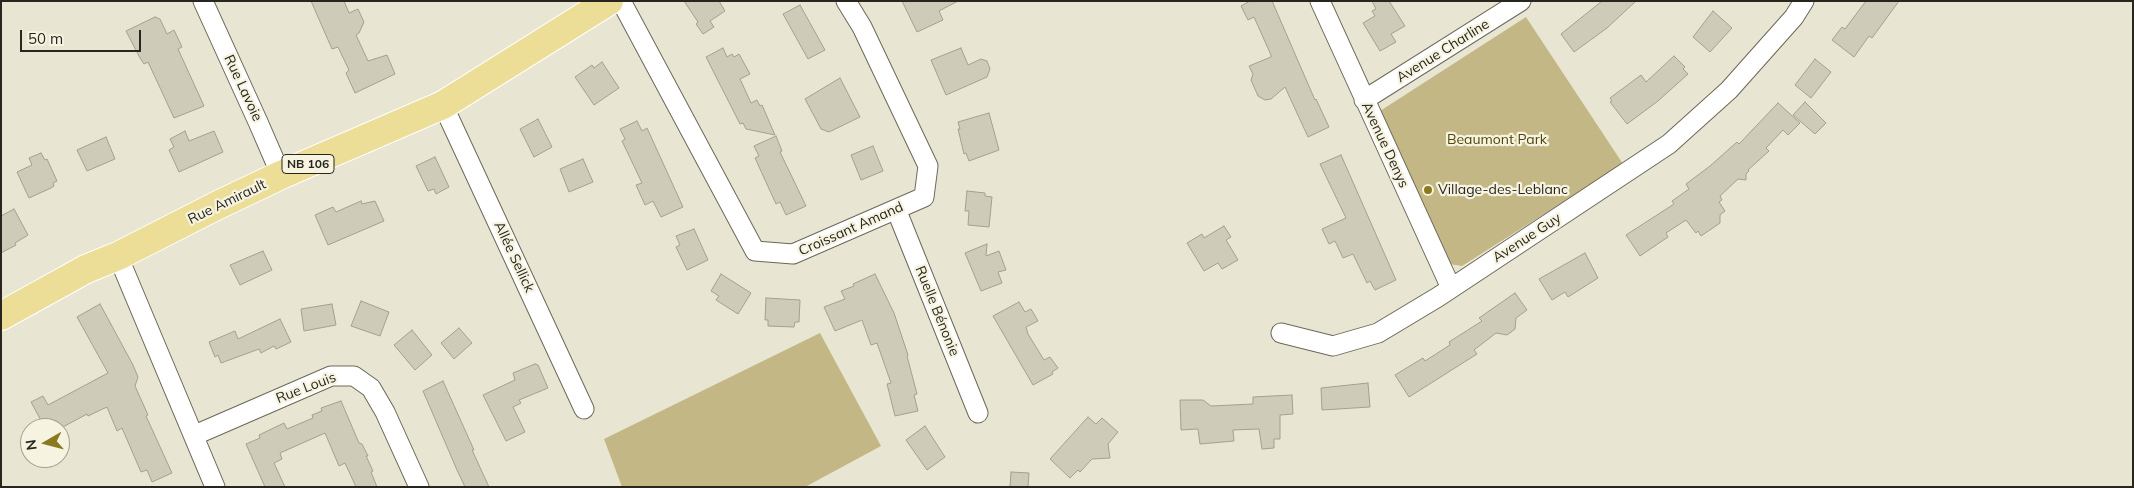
<!DOCTYPE html>
<meta charset="utf-8">
<style>
body{margin:0}
#map{position:relative;width:2134px;height:488px;overflow:hidden;background:#e9e5d3;font-family:Mulish,sans-serif}
canvas{display:block}
.frame{position:absolute;inset:0;border:2px solid #28261f;pointer-events:none}
.north{position:absolute;left:20px;top:418px;width:50px;height:50px;box-sizing:border-box;background:#f6f3e0;border:1px solid #a4a193;border-radius:50%;rotate:262deg;font-size:14px;font-weight:700;line-height:20px;text-align:center;color:#28261f}
.north::after{content:'';display:block;margin:auto;width:18px;height:22px;background:#8b791e;clip-path:polygon(50% 0,100% 100%,50% 72%,0 100%)}
.scale{position:absolute;left:20px;top:30px;width:121px;height:22px;box-sizing:border-box;border:2px solid #28261f;border-top:0;padding-left:6px;font-size:15px;line-height:18px;white-space:nowrap;color:#28261f;-webkit-text-stroke:4px #f6f3e0;paint-order:stroke}
</style>
<div id="map">
<canvas width="2134" height="488"></canvas>
<div class="frame"></div>
<div class="north">N</div>
<div class="scale">50 m</div>
</div>
<script>
const g = document.querySelector('canvas').getContext('2d');
g.lineJoin = 'round';
function paint(path, color) { g.fillStyle = color; g.fill(path, 'evenodd'); }
const toPath = rows => new Path2D(rows.map(r => 'M' + r).join(''));
function trace(path, color, width, dash) { g.strokeStyle = color; g.lineWidth = width; g.lineCap = dash ? 'butt' : 'round'; g.setLineDash(dash || []); g.stroke(path); }
function write(font, color, halo, rows, align = 'center') {
  g.font = font + ' Mulish,sans-serif'; g.lineWidth = 4.5; g.setLineDash([]); g.textBaseline = 'middle'; g.strokeStyle = halo; g.fillStyle = color; for (const [text, x, y, turn = 0] of rows) {
    g.save(); g.translate(x, y); g.rotate((+turn || 0) * Math.PI / 180); g.textAlign = isNaN(turn) ? turn : align; if (halo) g.strokeText(text, 0, 0); g.fillText(text, 0, 0); g.restore();
  }
}
paint(toPath([
 [1526,17,1623,164,1462,266,1449,264,1380,111],
 [820,333,881,446,805,487,622,487,604,439]
]), '#c3b885');
const building = toPath([
 [311,1,344,1,349,13,358,9,364,22,359,33,356,35,368,61,387,55,395,74,355,93,346,73,349,70,338,47,332,49,311,1],
 [684,1,719,1,725,11,710,21,714,27,703,34,696,24,698,22,684,1],
 [902,1,958,1,939,11,943,20,917,32,902,1],
 [1250,1,1272,1,1315,100,1316,99,1329,127,1308,137,1285,87,1271,99,1265,100,1258,96,1251,80,1253,74,1249,66,1271,57,1271,55,1254,17,1248,20,1241,6,1250,1],
 [1372,1,1389,1,1405,26,1391,34,1396,42,1380,51,1363,23,1375,16,1372,11,1376,9,1372,1],
 [1602,1,1636,1,1607,28,1574,52,1561,34,1602,1],
 [1866,1,1899,1,1872,38,1869,36,1854,57,1832,40,1842,27,1845,29,1866,1],
 [800,5,825,50,808,59,783,14,800,5],
 [1713,11,1732,28,1710,52,1693,37,1713,11],
 [155,17,160,19,167,34,174,30,182,47,178,49,204,106,174,118,148,62,144,64,140,58,126,31,155,17],
 [723,48,727,57,732,54,734,57,739,54,750,74,740,79,751,103,757,100,760,106,762,105,775,135,746,129,743,123,740,124,706,57,723,48],
 [961,48,968,65,981,59,987,61,990,69,987,77,946,95,931,60,961,48],
 [1674,56,1685,67,1683,69,1688,74,1658,101,1627,124,1610,102,1612,101,1610,98,1641,75,1646,82,1674,56],
 [1815,59,1831,72,1811,98,1795,85,1815,59],
 [602,62,619,88,594,105,575,77,592,65,594,68,602,62],
 [840,78,860,117,829,132,821,129,805,99,840,78],
 [1805,102,1826,123,1815,134,1793,115,1805,102],
 [1778,103,1800,123,1788,135,1783,130,1766,148,1769,151,1748,170,1749,171,1746,174,1746,180,1738,179,1720,196,1722,200,1719,202,1725,211,1720,215,1720,223,1701,236,1698,231,1696,233,1686,220,1666,233,1668,237,1640,256,1626,235,1674,204,1672,201,1689,189,1686,184,1710,166,1737,142,1739,144,1778,103],
 [989,113,999,150,969,161,966,153,964,154,958,129,960,129,958,122,989,113],
 [538,119,552,147,534,157,520,129,538,119],
 [637,121,642,131,647,128,683,207,661,217,653,201,645,205,636,185,642,183,622,141,625,139,620,129,637,121],
 [185,131,189,141,214,131,223,152,179,172,169,150,174,147,170,139,185,131],
 [776,136,782,151,780,152,806,206,786,215,780,202,776,204,755,158,759,156,754,146,776,136],
 [106,137,115,159,87,171,77,150,106,137],
 [873,146,883,171,861,180,851,155,873,146],
 [41,153,45,160,47,159,57,181,53,183,54,186,51,188,29,198,17,172,32,165,29,158,41,153],
 [1341,155,1396,280,1375,290,1370,281,1367,283,1353,254,1343,258,1335,241,1329,244,1322,229,1346,218,1320,164,1341,155],
 [435,157,449,187,436,194,434,189,428,191,416,166,435,157],
 [583,159,593,182,569,192,560,169,583,159],
 [967,191,985,193,985,196,992,197,989,227,968,225,969,211,965,211,967,191],
 [361,201,362,204,375,201,384,221,328,245,315,215,333,207,336,212,361,201],
 [14,209,28,235,15,243,16,245,1,253,1,216,14,209],
 [1224,226,1231,237,1226,240,1238,260,1222,269,1218,263,1204,271,1187,243,1202,234,1204,238,1224,226],
 [694,229,708,260,687,270,676,247,680,245,676,236,694,229],
 [987,244,986,256,999,251,1006,270,998,272,1002,283,981,291,965,253,987,244],
 [263,251,272,270,240,285,230,265,263,251],
 [1585,253,1598,278,1568,297,1565,292,1552,300,1539,279,1585,253],
 [721,274,751,293,738,314,716,300,719,296,711,291,721,274],
 [875,274,894,313,908,355,907,356,917,394,914,395,918,411,895,416,887,384,891,383,877,343,871,345,862,320,835,331,824,307,845,299,841,291,854,286,853,284,875,274],
 [1515,293,1527,310,1516,318,1515,329,1507,335,1496,333,1474,350,1477,354,1409,397,1395,375,1423,358,1425,361,1450,345,1449,342,1482,321,1479,318,1515,293],
 [766,298,800,300,799,322,795,322,794,327,768,326,768,320,765,320,766,298],
 [361,301,389,312,380,336,351,326,361,301],
 [1019,302,1025,312,1031,309,1038,321,1026,327,1028,334,1044,360,1050,357,1058,368,1052,372,1053,374,1033,385,993,316,1019,302],
 [100,304,133,365,138,377,135,386,148,415,146,416,172,473,152,482,147,470,141,472,122,428,117,431,107,407,88,416,87,414,61,428,45,428,31,402,43,396,48,405,108,373,77,317,100,304],
 [332,304,336,325,304,331,301,309,332,304],
 [280,319,291,342,276,349,274,346,261,353,259,349,221,363,218,355,215,357,209,342,235,331,238,339,280,319],
 [459,328,472,343,454,359,441,343,459,328],
 [412,330,432,355,415,370,394,345,412,330],
 [535,364,538,365,548,388,519,400,521,403,513,407,525,432,506,441,483,395,515,380,513,373,535,364],
 [443,381,474,450,472,450,489,487,465,487,457,470,423,391,443,381],
 [1368,383,1370,407,1322,410,1321,388,1368,383],
 [1292,395,1293,414,1280,415,1280,439,1274,439,1274,448,1262,449,1259,429,1233,430,1234,441,1200,444,1198,429,1181,430,1180,400,1203,400,1211,406,1253,404,1253,397,1292,395],
 [341,401,359,443,362,444,368,456,366,456,373,471,371,472,377,487,356,487,345,463,339,466,325,433,280,453,282,459,274,463,285,487,265,487,246,444,260,438,259,435,284,423,287,429,313,418,312,415,322,411,321,408,341,401],
 [1088,417,1096,424,1102,418,1118,432,1108,444,1110,458,1092,459,1080,472,1078,470,1070,478,1050,459,1088,417],
 [925,426,945,457,927,470,906,440,925,426],
 [1011,472,1029,473,1028,487,1010,487,1011,472]
]);
paint(building, '#cfcbb9');
trace(building, '#a3a08e', 1);
const minor = toPath([
 [203,1,258,122,281,175],
 [621,1,755,251,793,254,924,197,928,166,862,27,846,1],
 [1320,1,1451,288],
 [1364,100,1521,1],
 [443,105,584,409],
 [896,209,978,413],
 [118,256,215,487],
 [1281,333,1333,346,1378,333,1438,297,1669,144,1729,90,1794,17,1804,1],
 [195,435,331,376,354,376,371,388,385,412,419,487]
]);
const primary = toPath([
 [1,316,86,269,118,256,218,205,281,175,443,105,609,1]
]);
trace(minor, '#6c6858', 21);
trace(primary, '#fff', 30);
trace(minor, '#fff', 19);
trace(primary, '#ecdd97', 28);
for (const [x, y, r, color] of [
 [1428,190,5,"#8b791e"]
]) { const dot = new Path2D(); dot.arc(x, y, r, 0, 2 * Math.PI); g.fillStyle = color; g.fill(dot); trace(dot, '#f6f3e0', 2); }
for (const [x, y, w] of [
 [308,164,52]
]) { const box = new Path2D(); box.roundRect(x - w / 2, y - 9.5, w, 19, 4); g.fillStyle = '#f6f3e0'; g.fill(box); trace(box, '#28261f', 1); }
write('bold 12px', '#28261f', null, [
 ["NB 106",308,164]
]);
write('14px', '#28261f', '#f6f3e0', [
 ["Avenue Charline",1443,51,-32],
 ["Rue Lavoie",243,88,65],
 ["Avenue Denys",1385,145,65],
 ["Rue Amirault",227,202,-26],
 ["Croissant Amand",851,229,-24],
 ["Avenue Guy",1527,238,-33],
 ["Allée Sellick",514,257,65],
 ["Ruelle Bénonie",937,311,68],
 ["Rue Louis",306,388,-21]
]);
write('14px', '#51460c', '#f6f3e0', [
 ["Beaumont Park",1497,140]
]);
write('14px', '#28261f', '#f6f3e0', [
 ["Village-des-Leblanc",1438,190]
], 'left');
</script>
